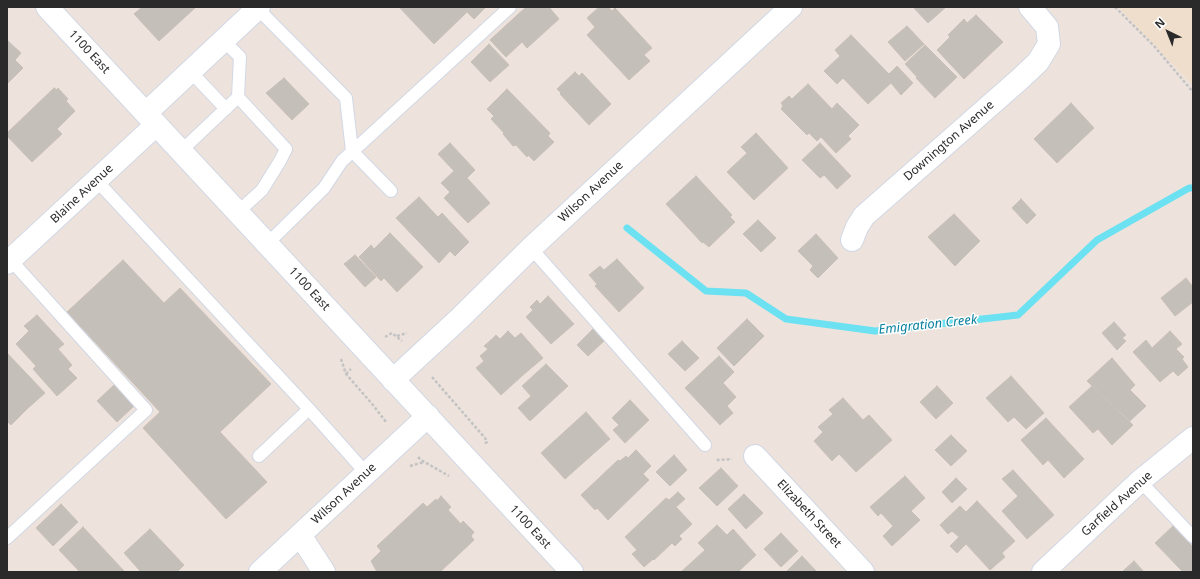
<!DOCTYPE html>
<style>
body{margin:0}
#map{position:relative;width:1200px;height:579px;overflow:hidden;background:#ede3dc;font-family:"Noto Sans",sans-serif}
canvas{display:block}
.frame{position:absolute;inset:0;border:8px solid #2a2a2a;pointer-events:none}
.north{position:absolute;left:1148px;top:12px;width:40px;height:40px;-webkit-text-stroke:3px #fff;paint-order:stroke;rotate:317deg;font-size:11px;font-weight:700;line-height:16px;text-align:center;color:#2a2a2a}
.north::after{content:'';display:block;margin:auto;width:14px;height:18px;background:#2a2a2a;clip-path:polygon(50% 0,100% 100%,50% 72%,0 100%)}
</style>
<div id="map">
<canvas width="1200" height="579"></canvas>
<div class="frame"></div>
<div class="north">N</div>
</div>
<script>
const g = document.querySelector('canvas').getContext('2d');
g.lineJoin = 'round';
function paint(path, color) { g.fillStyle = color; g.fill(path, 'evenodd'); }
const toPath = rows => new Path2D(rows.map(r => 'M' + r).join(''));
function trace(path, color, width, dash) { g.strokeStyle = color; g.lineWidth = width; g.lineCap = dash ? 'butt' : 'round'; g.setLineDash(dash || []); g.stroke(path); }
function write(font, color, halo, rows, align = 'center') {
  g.font = font + ' "Noto Sans",sans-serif'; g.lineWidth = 3; g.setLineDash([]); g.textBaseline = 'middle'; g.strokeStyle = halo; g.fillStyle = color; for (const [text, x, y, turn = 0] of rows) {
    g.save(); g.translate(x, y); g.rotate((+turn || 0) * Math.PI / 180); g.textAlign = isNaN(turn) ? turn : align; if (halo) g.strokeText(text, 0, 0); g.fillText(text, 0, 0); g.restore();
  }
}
paint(toPath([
 [1118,7,1193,7,1193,86]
]), '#efdecb');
trace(toPath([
 [627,228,706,291,746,293,786,319,875,331,1018,315,1097,240,1189,188,1193,188]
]), '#6ce1f2', 7);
const building = toPath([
 [142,7,196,7,159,41,134,14,142,7],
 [399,7,486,7,474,19,467,12,434,44,399,7],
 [526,7,549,7,559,19,527,48,522,42,506,57,490,40,526,7],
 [599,7,608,7,612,11,615,8,652,48,644,55,650,61,629,80,587,35,595,27,587,18,599,7],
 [913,7,946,7,928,23,913,7],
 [976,15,1003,42,964,79,937,50,950,37,948,35,964,19,967,23,976,15],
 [907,26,924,44,905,61,888,42,907,26],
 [851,35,889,74,897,66,913,83,901,95,891,83,868,104,843,78,837,84,824,71,840,56,835,50,851,35],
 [8,41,21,53,15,60,23,68,7,84,7,42,8,41],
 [489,44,509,65,490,82,471,62,489,44],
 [925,45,957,77,935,98,916,78,917,77,905,64,925,45],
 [575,72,579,76,582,73,611,104,589,125,560,94,561,93,557,89,575,72],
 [284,78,309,104,292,120,266,93,284,78],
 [808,84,832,109,837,103,859,125,848,136,851,139,836,153,821,137,817,141,809,133,807,135,781,109,783,106,781,103,789,96,792,99,808,84],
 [54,88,57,90,58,88,68,99,66,101,75,111,57,129,62,134,32,162,7,136,7,133,54,88],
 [507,89,550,133,548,136,554,142,534,161,528,155,527,157,516,145,513,146,503,134,504,133,491,119,494,116,487,109,507,89],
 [1071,103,1094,128,1057,163,1034,139,1071,103],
 [756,133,788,168,754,200,727,172,747,153,741,147,756,133],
 [450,143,475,170,467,178,490,203,468,223,444,198,450,192,441,183,454,171,438,154,450,143],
 [820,143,851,176,837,189,824,175,820,178,802,160,820,143],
 [696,176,732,215,730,217,735,222,709,247,703,242,702,243,666,204,696,176],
 [419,197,438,217,442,213,469,242,455,256,450,251,439,263,396,218,419,197],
 [1021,199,1036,215,1027,224,1012,208,1021,199],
 [954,214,980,241,955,266,928,237,954,214],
 [758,220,776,238,761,252,743,234,758,220],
 [390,233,423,267,397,292,384,278,381,281,359,257,371,245,374,249,390,233],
 [816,234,838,258,818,278,810,270,813,266,798,251,816,234],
 [355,255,376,277,365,287,344,264,355,255],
 [617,259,644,288,619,312,595,286,597,284,589,275,600,266,604,270,617,259],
 [123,260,164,303,180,288,271,384,220,432,267,482,226,519,143,428,160,412,67,312,123,260],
 [1186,278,1193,287,1193,302,1175,316,1161,298,1186,278],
 [548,296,574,324,551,344,526,317,533,310,530,307,537,300,540,304,548,296],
 [37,315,64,344,58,349,72,365,68,369,77,378,57,396,33,369,36,366,16,344,29,331,24,326,37,315],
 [747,319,764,336,734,366,717,348,747,319],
 [1114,322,1126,335,1122,338,1126,341,1117,350,1102,333,1114,322],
 [593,329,604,341,588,356,577,345,593,329],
 [508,331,515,338,521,333,543,358,523,375,491,340,496,335,500,339,508,331],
 [1170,331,1182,344,1176,349,1184,357,1182,359,1188,367,1178,376,1173,371,1160,382,1133,352,1146,340,1152,348,1170,331],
 [491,340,523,375,501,395,476,368,484,361,480,356,488,349,484,346,491,340],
 [682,341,699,358,685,371,668,354,682,341],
 [7,353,45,393,27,409,7,387,7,353],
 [719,356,734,372,723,383,736,397,727,406,733,413,720,425,685,388,719,356],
 [1112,358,1135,385,1130,390,1146,406,1130,421,1087,381,1112,358],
 [546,364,568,386,530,421,518,408,531,396,522,386,546,364],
 [1011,376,1044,413,1026,429,1014,417,1008,422,986,398,1011,376],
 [115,384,135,405,117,422,97,401,115,384],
 [937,386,953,403,936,419,920,402,937,386],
 [1092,386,1133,425,1112,445,1098,429,1093,433,1069,407,1092,386],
 [7,387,27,409,11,425,7,421,7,387],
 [843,398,863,420,869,415,892,440,856,472,839,454,832,461,814,441,823,432,818,427,833,414,829,410,843,398],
 [630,400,649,420,625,443,613,430,619,425,612,418,630,400],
 [586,412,610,439,565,479,541,453,586,412],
 [1046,418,1084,459,1064,478,1048,460,1043,465,1021,440,1046,418],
 [951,435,967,451,951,466,935,450,951,435],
 [636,450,651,466,643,474,649,480,608,520,597,508,595,510,581,495,618,460,620,461,626,456,628,458,636,450],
 [674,455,687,470,670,486,656,472,674,455],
 [721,468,738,486,717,506,699,488,721,468],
 [1013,470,1054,515,1027,539,1002,511,1018,496,1002,479,1013,470],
 [905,476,925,498,911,511,920,520,892,546,883,536,893,526,881,513,878,516,870,507,905,476],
 [956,478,967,489,952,503,942,492,956,478],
 [678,492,685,499,676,507,692,524,679,536,682,539,675,546,672,543,654,560,653,559,644,567,632,554,637,550,625,537,666,498,669,500,678,492],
 [744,494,763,513,746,529,728,509,744,494],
 [441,496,451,507,448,510,461,524,463,521,474,532,471,536,474,540,440,572,377,572,371,561,381,551,377,546,423,503,427,507,436,499,437,501,441,496],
 [977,501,1015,541,1002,553,1005,557,990,570,966,544,957,553,950,546,959,537,952,531,948,534,940,525,960,506,966,512,977,501],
 [61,504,78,522,53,546,36,528,61,504],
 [717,525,727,535,733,529,756,555,738,572,681,572,705,550,698,543,717,525],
 [1173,526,1193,547,1193,572,1183,572,1155,543,1173,526],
 [83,527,125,572,80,572,59,550,83,527],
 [150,529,184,565,177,572,141,572,124,553,150,529],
 [781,533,798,551,781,567,764,549,781,533],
 [802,556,817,572,786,572,802,556],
 [1134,561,1144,572,1122,572,1134,561]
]);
paint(building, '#c4bfb8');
trace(building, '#c8bfb6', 1);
const lane = toPath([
 [257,8,346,98,352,151,391,191],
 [223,40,240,57,238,97],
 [190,71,226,109],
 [181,151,238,97,286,149,280,161,262,190,238,212],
 [96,180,309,409,366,473],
 [267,244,324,188,342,161,510,7],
 [531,248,705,445],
 [259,456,309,409],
 [1140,481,1193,537],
 [7,538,146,410,8,257]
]);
const street = toPath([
 [146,113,259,7],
 [852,240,857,227,864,216,1020,79,1038,62,1049,44,1047,27,1030,7],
 [7,263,156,125],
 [393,380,460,318,531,248,791,7],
 [755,456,863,572],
 [300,535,324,572],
 [260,572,428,416],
 [1043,572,1140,481,1193,438]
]);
const secondary = toPath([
 [47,7,572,572]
]);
trace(lane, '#d1d7e4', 14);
trace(street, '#d1d7e4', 24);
trace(secondary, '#d1d7e4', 24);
trace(toPath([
 [1115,7,1154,46,1193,92],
 [397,336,407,333],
 [385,337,392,333,402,341],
 [341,359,346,374,373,405,386,422],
 [346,374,351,369],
 [432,377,485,438,487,442,484,444],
 [418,457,421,460,449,476],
 [717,459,718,460,732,459],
 [410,466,424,462]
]), '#c3c3c3', 2.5, [3, 2]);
trace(lane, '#fff', 12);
trace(street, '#fff', 22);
trace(secondary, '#fff', 22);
write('12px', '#2a2a2a', '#fff', [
 ["1100 East",89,52,47],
 ["Downington Avenue",949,141,-41],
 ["Wilson Avenue",591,192,-43],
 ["Blaine Avenue",82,194,-43],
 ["1100 East",309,289,47],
 ["Wilson Avenue",344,494,-43],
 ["Garfield Avenue",1117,504,-42],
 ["Elizabeth Street",809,514,47],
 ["1100 East",530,527,47]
]);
write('italic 13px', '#0a809f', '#fff', [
 ["Emigration Creek",928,325,-6]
]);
</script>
